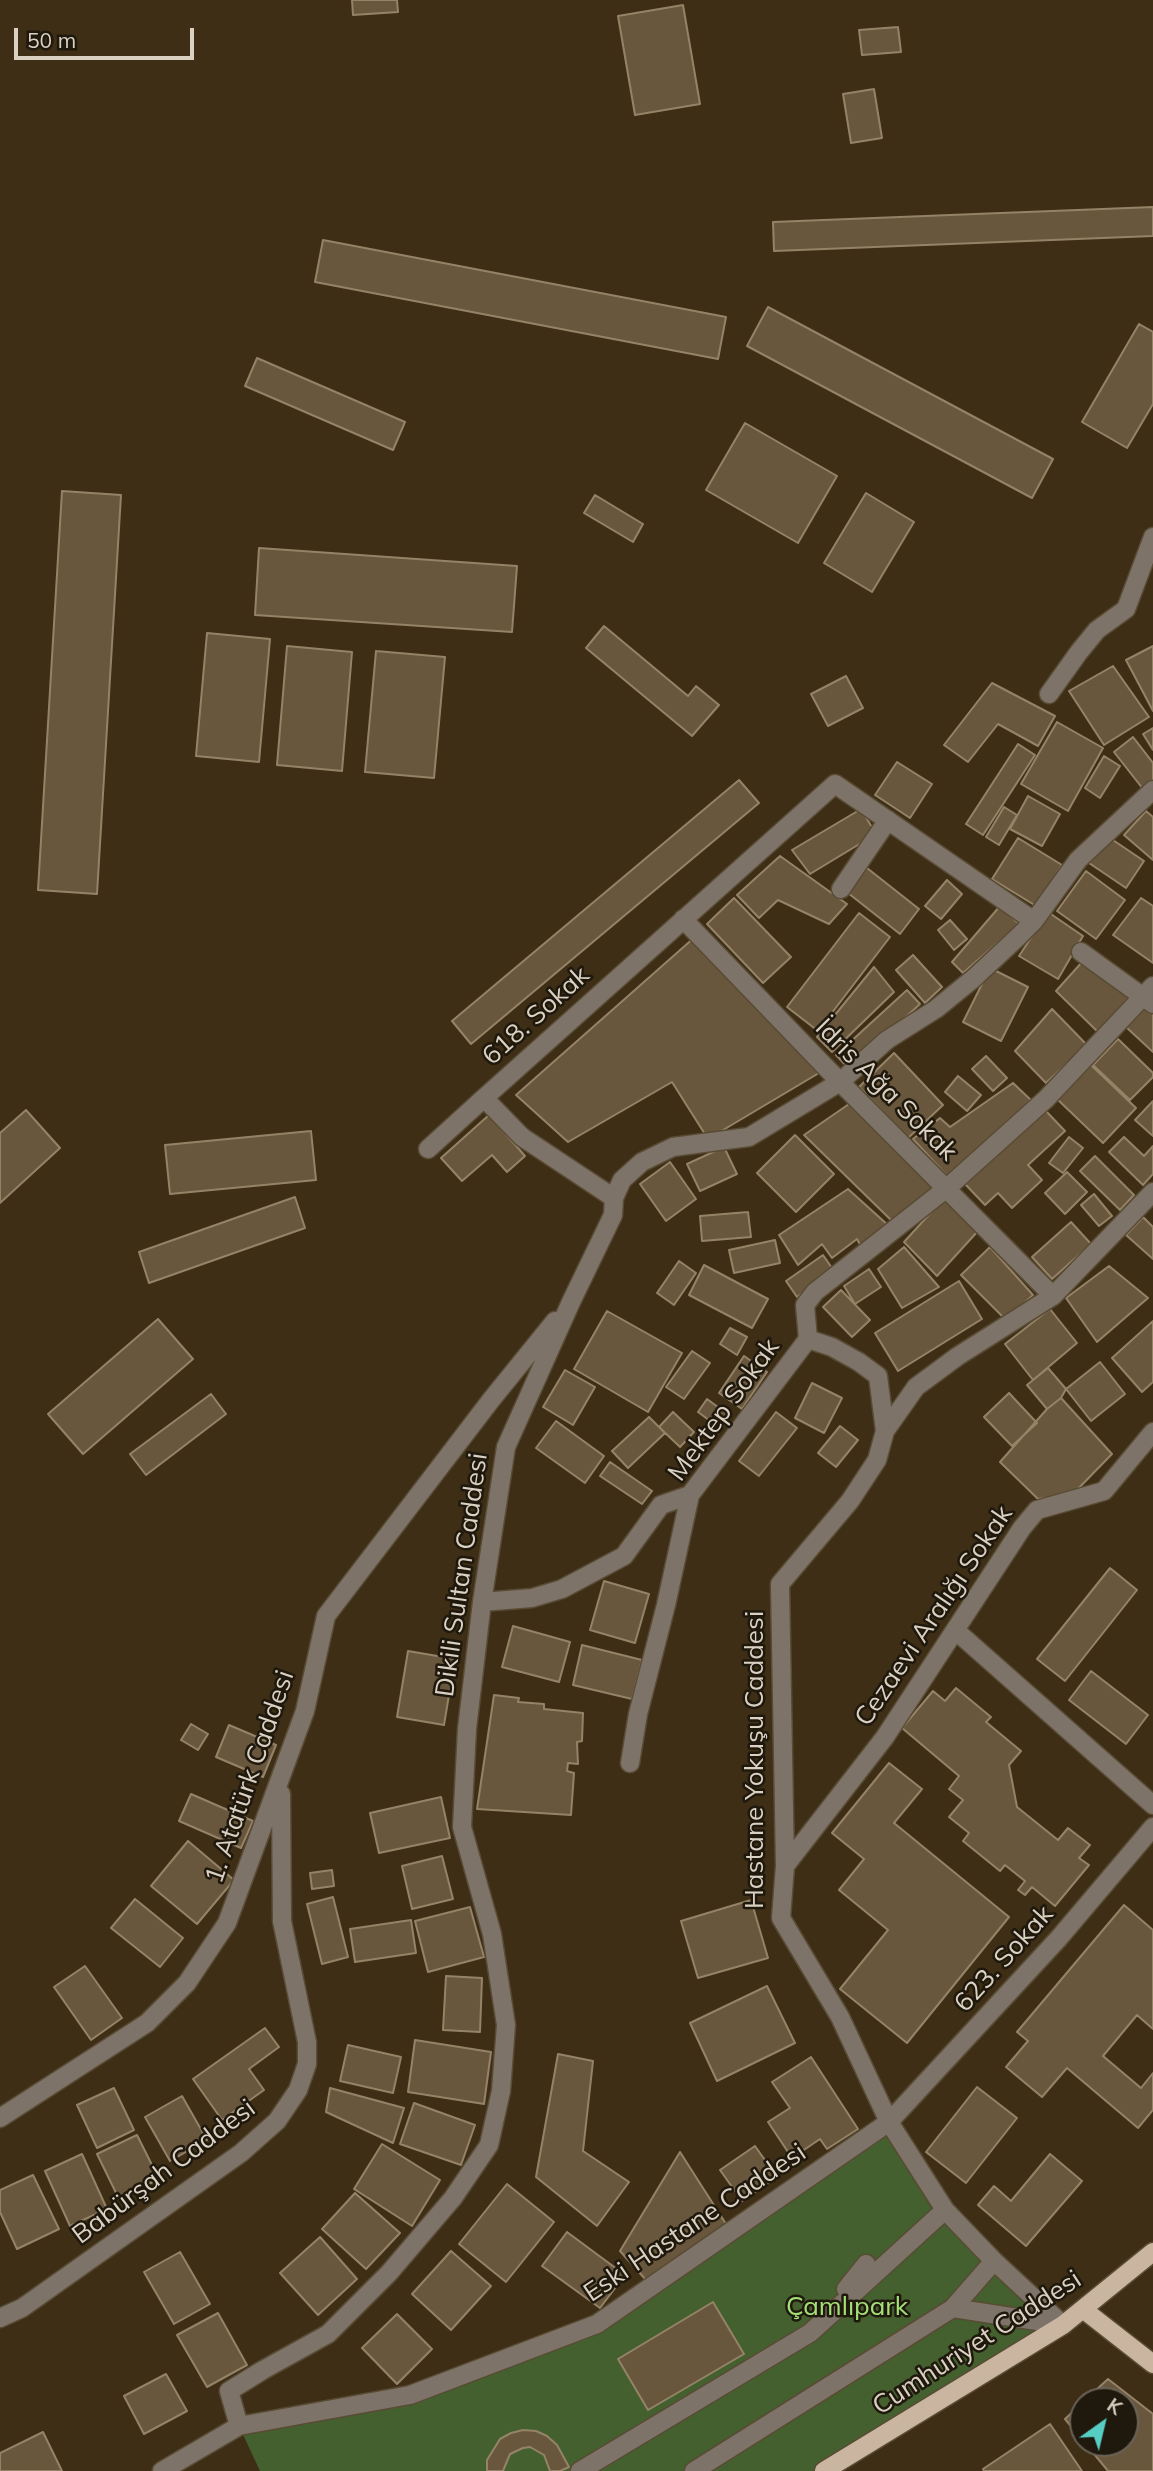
<!DOCTYPE html>
<meta charset="utf-8">
<style>
body{margin:0}
#map{position:relative;width:1153px;height:2471px;overflow:hidden;background:#3d2e15;font-family:Mulish,sans-serif}
canvas{display:block}
.north{position:absolute;left:1069px;top:2387px;width:70px;height:70px;box-sizing:border-box;background:#1f180d;border:2px solid #6a6256;border-radius:50%;rotate:34deg;font-size:19px;font-weight:700;line-height:28px;text-align:center;color:#dbd1c3}
.north::after{content:'';display:block;margin:auto;width:24px;height:32px;background:#56cec3;clip-path:polygon(50% 0,100% 100%,50% 72%,0 100%)}
.scale{position:absolute;left:14px;top:28px;width:180px;height:32px;box-sizing:border-box;border:4px solid #dbd1c3;border-top:0;padding-left:9px;font-size:21px;line-height:24px;white-space:nowrap;color:#dbd1c3;-webkit-text-stroke:5px #1f180d;paint-order:stroke}
</style>
<div id="map">
<canvas width="1153" height="2471"></canvas>
<div class="north">K</div>
<div class="scale">50 m</div>
</div>
<script>
const g = document.querySelector('canvas').getContext('2d');
g.lineJoin = 'round';
function paint(path, color) { g.fillStyle = color; g.fill(path, 'evenodd'); }
const toPath = rows => new Path2D(rows.map(r => 'M' + r).join(''));
function trace(path, color, width, dash) { g.strokeStyle = color; g.lineWidth = width; g.lineCap = dash ? 'butt' : 'round'; g.setLineDash(dash || []); g.stroke(path); }
function write(font, color, halo, rows, align = 'center') {
  g.font = font + ' Mulish,sans-serif'; g.lineWidth = 5; g.setLineDash([]); g.textBaseline = 'middle'; g.strokeStyle = halo; g.fillStyle = color; for (const [text, x, y, turn = 0] of rows) {
    g.save(); g.translate(x, y); g.rotate((+turn || 0) * Math.PI / 180); g.textAlign = isNaN(turn) ? turn : align; if (halo) g.strokeText(text, 0, 0); g.fillText(text, 0, 0); g.restore();
  }
}
paint(toPath([
 [889,2122,945,2210,1063,2325,823,2471,260,2471,239,2426,410,2395,597,2324]
]), '#43602e');
const building = toPath([
 [352,0,397,0,398,12,353,15,352,0],
 [683,5,700,104,635,115,618,16,683,5],
 [898,27,901,52,862,55,859,30,898,27],
 [874,89,882,138,851,143,843,94,874,89],
 [1153,207,1153,236,774,251,773,222,1153,207],
 [323,240,726,317,718,359,315,282,323,240],
 [768,307,1053,459,1032,498,747,346,768,307],
 [1139,324,1153,332,1153,404,1127,448,1082,422,1139,324],
 [257,358,405,422,393,450,245,386,257,358],
 [745,423,837,476,798,543,706,490,745,423],
 [62,491,121,495,97,894,38,890,62,491],
 [866,493,914,522,872,592,824,563,866,493],
 [595,495,643,524,633,542,584,513,595,495],
 [259,548,517,566,512,632,255,615,259,548],
 [604,626,688,696,696,686,719,705,692,736,586,648,604,626],
 [207,633,270,639,259,762,196,756,207,633],
 [287,646,352,652,342,771,277,765,287,646],
 [1153,646,1153,711,1126,660,1153,646],
 [376,651,445,657,434,778,365,772,376,651],
 [1113,666,1149,717,1104,745,1069,691,1113,666],
 [846,676,863,708,828,726,811,694,846,676],
 [992,683,1055,716,1038,746,998,724,968,762,944,745,992,683],
 [1057,722,1103,748,1068,811,1021,784,1057,722],
 [1153,728,1153,750,1143,734,1153,728],
 [1133,737,1153,763,1153,781,1143,789,1114,752,1133,737],
 [1018,744,1035,755,983,835,966,824,1018,744],
 [1104,756,1120,766,1100,798,1085,788,1104,756],
 [897,762,932,784,910,818,875,795,897,762],
 [739,780,759,803,471,1044,452,1021,739,780],
 [1028,796,1060,814,1042,846,1010,829,1028,796],
 [1004,807,1017,815,999,845,986,837,1004,807],
 [861,809,876,834,810,874,792,850,861,809],
 [1146,811,1153,817,1153,860,1124,835,1146,811],
 [1107,836,1144,861,1126,888,1089,863,1107,836],
 [1018,838,1062,865,1036,906,992,879,1018,838],
 [780,856,847,904,829,924,778,900,759,918,737,895,780,856],
 [867,868,919,909,900,934,848,893,867,868],
 [1086,871,1125,900,1096,939,1057,911,1086,871],
 [947,880,962,894,941,919,925,906,947,880],
 [734,898,791,957,763,983,707,924,734,898],
 [1141,898,1153,906,1153,963,1113,935,1141,898],
 [1000,906,1019,924,963,973,952,962,1000,906],
 [1048,912,1083,936,1058,979,1019,956,1048,912],
 [859,913,890,937,818,1031,787,1007,859,913],
 [950,920,967,939,954,950,938,930,950,920],
 [696,936,819,1073,708,1139,672,1082,568,1142,516,1095,696,936],
 [913,955,942,987,925,1003,896,970,913,955],
 [1083,961,1134,997,1099,1033,1056,991,1083,961],
 [874,967,894,992,832,1052,817,1037,874,967],
 [990,968,1028,987,1001,1041,963,1022,990,968],
 [907,990,920,1004,849,1069,836,1055,907,990],
 [1147,1006,1153,1012,1153,1052,1126,1027,1147,1006],
 [1052,1009,1087,1045,1046,1083,1015,1051,1052,1009],
 [1118,1039,1153,1073,1153,1077,1130,1100,1093,1065,1118,1039],
 [894,1053,943,1105,908,1138,859,1087,894,1053],
 [986,1056,1007,1078,993,1091,972,1069,986,1056],
 [1091,1065,1136,1108,1103,1143,1057,1099,1091,1065],
 [958,1076,981,1095,967,1111,945,1092,958,1076],
 [1013,1083,1034,1103,947,1176,913,1139,940,1118,950,1127,1013,1083],
 [1153,1101,1153,1136,1135,1120,1153,1101],
 [849,1104,937,1187,894,1223,804,1135,849,1104],
 [26,1110,60,1148,0,1203,0,1133,26,1110],
 [1045,1110,1065,1131,1028,1165,1042,1180,1012,1208,998,1193,985,1205,965,1184,1045,1110],
 [489,1115,525,1156,507,1172,492,1155,462,1181,441,1158,489,1115],
 [311,1131,316,1180,170,1194,165,1145,311,1131],
 [795,1135,834,1174,796,1212,757,1173,795,1135],
 [1069,1137,1083,1148,1063,1173,1049,1163,1069,1137],
 [1124,1137,1144,1156,1153,1146,1153,1174,1143,1185,1109,1152,1124,1137],
 [724,1147,737,1174,700,1191,687,1164,724,1147],
 [1095,1156,1134,1195,1120,1210,1080,1171,1095,1156],
 [670,1162,696,1199,666,1221,640,1184,670,1162],
 [1067,1172,1087,1192,1065,1214,1045,1193,1067,1172],
 [848,1189,889,1226,863,1250,857,1239,832,1258,822,1244,798,1265,779,1235,848,1189],
 [1094,1194,1112,1216,1099,1226,1081,1205,1094,1194],
 [946,1196,978,1231,937,1276,904,1242,946,1196],
 [295,1197,305,1228,149,1283,139,1252,295,1197],
 [748,1212,751,1237,702,1241,700,1216,748,1212],
 [1143,1217,1153,1227,1153,1259,1126,1235,1143,1217],
 [1071,1222,1091,1244,1052,1279,1032,1257,1071,1222],
 [775,1240,780,1263,734,1273,729,1250,775,1240],
 [904,1247,939,1287,902,1308,878,1269,904,1247],
 [990,1247,1033,1295,1006,1320,961,1275,990,1247],
 [823,1255,834,1271,797,1297,786,1281,823,1255],
 [679,1261,696,1273,674,1305,657,1293,679,1261],
 [704,1265,768,1299,752,1328,689,1295,704,1265],
 [1109,1266,1148,1298,1097,1342,1066,1298,1109,1266],
 [869,1269,881,1287,855,1304,844,1286,869,1269],
 [959,1281,982,1319,898,1371,875,1333,959,1281],
 [841,1290,870,1320,852,1337,823,1307,841,1290],
 [1050,1309,1077,1343,1033,1380,1005,1344,1050,1309],
 [607,1311,682,1353,648,1412,574,1369,607,1311],
 [158,1319,193,1359,83,1454,48,1414,158,1319],
 [1153,1321,1153,1382,1142,1392,1112,1358,1153,1321],
 [730,1328,747,1337,737,1355,720,1344,730,1328],
 [692,1351,710,1363,684,1399,666,1387,692,1351],
 [744,1356,767,1372,742,1409,719,1393,744,1356],
 [1100,1362,1125,1394,1091,1421,1066,1389,1100,1362],
 [1048,1368,1066,1389,1061,1398,1047,1409,1027,1385,1048,1368],
 [565,1370,595,1387,573,1425,543,1407,565,1370],
 [812,1383,842,1398,824,1433,795,1418,812,1383],
 [1009,1393,1037,1423,1012,1446,984,1417,1009,1393],
 [211,1394,226,1414,146,1475,130,1454,211,1394],
 [1061,1398,1112,1454,1072,1495,1038,1499,1000,1462,1047,1409,1061,1398],
 [707,1399,730,1416,721,1429,698,1412,707,1399],
 [673,1412,694,1432,680,1447,659,1427,673,1412],
 [776,1412,797,1428,759,1476,739,1461,776,1412],
 [649,1417,665,1433,628,1468,612,1451,649,1417],
 [556,1421,604,1456,585,1483,536,1448,556,1421],
 [840,1426,858,1440,836,1467,818,1453,840,1426],
 [610,1462,652,1491,642,1504,600,1476,610,1462],
 [1110,1568,1137,1590,1065,1681,1037,1659,1110,1568],
 [604,1581,649,1594,635,1643,590,1630,604,1581],
 [513,1626,570,1642,559,1682,502,1667,513,1626],
 [582,1645,642,1660,632,1699,573,1685,582,1645],
 [408,1651,455,1659,444,1725,397,1717,408,1651],
 [1091,1671,1148,1715,1126,1744,1069,1700,1091,1671],
 [956,1688,991,1717,986,1722,1021,1751,1009,1765,1017,1807,1058,1840,1068,1828,1090,1845,1079,1858,1089,1865,1055,1906,1032,1887,1025,1895,1018,1890,1025,1881,1005,1865,1000,1871,963,1841,969,1833,949,1817,963,1800,949,1789,959,1776,902,1728,933,1691,945,1701,956,1688],
 [494,1695,519,1698,518,1702,544,1704,544,1709,583,1713,582,1741,577,1742,578,1764,568,1763,567,1771,574,1773,571,1815,477,1809,494,1695],
 [191,1724,208,1734,198,1750,181,1740,191,1724],
 [229,1725,276,1745,263,1777,216,1757,229,1725],
 [889,1763,922,1789,894,1823,1009,1917,907,2043,840,1989,888,1930,839,1890,864,1859,832,1833,889,1763],
 [191,1794,253,1821,241,1848,179,1821,191,1794],
 [441,1797,450,1838,379,1853,370,1813,441,1797],
 [188,1841,234,1880,197,1924,151,1886,188,1841],
 [442,1856,453,1899,412,1909,402,1866,442,1856],
 [332,1870,334,1886,312,1889,310,1873,332,1870],
 [333,1897,348,1957,322,1964,307,1904,333,1897],
 [135,1899,183,1938,160,1967,111,1928,135,1899],
 [751,1900,768,1958,698,1978,681,1921,751,1900],
 [1124,1905,1153,1930,1153,2029,1137,2015,1103,2056,1141,2088,1153,2073,1153,2110,1138,2128,1067,2068,1042,2097,1006,2067,1028,2041,1017,2032,1124,1905],
 [470,1907,484,1957,428,1972,415,1921,470,1907],
 [411,1920,416,1953,355,1962,350,1929,411,1920],
 [85,1966,122,2018,91,2040,54,1987,85,1966],
 [446,1976,482,1978,480,2032,443,2030,446,1976],
 [767,1986,795,2043,717,2081,690,2023,767,1986],
 [265,2028,279,2047,249,2069,264,2090,222,2120,193,2079,265,2028],
 [415,2040,491,2052,484,2104,408,2092,415,2040],
 [348,2045,401,2057,393,2093,340,2081,348,2045],
 [558,2054,593,2061,583,2151,629,2182,597,2226,536,2177,558,2054],
 [811,2057,858,2129,827,2149,820,2139,792,2158,768,2122,790,2108,772,2082,811,2057],
 [977,2087,1017,2118,966,2183,926,2152,977,2087],
 [114,2088,134,2130,97,2148,77,2105,114,2088],
 [330,2088,404,2108,393,2143,326,2112,330,2088],
 [182,2096,207,2140,170,2161,145,2117,182,2096],
 [414,2103,475,2125,461,2165,400,2144,414,2103],
 [137,2135,159,2179,119,2199,97,2154,137,2135],
 [382,2144,440,2180,412,2226,354,2189,382,2144],
 [755,2146,777,2177,742,2201,720,2170,755,2146],
 [680,2152,726,2224,646,2280,620,2251,680,2152],
 [82,2154,107,2209,70,2226,45,2171,82,2154],
 [1050,2154,1082,2181,1026,2246,978,2205,994,2186,1011,2201,1050,2154],
 [33,2175,59,2229,17,2249,0,2212,0,2190,33,2175],
 [507,2184,554,2222,506,2282,459,2244,507,2184],
 [355,2193,400,2233,366,2269,322,2229,355,2193],
 [567,2232,625,2275,600,2308,542,2266,567,2232],
 [320,2237,357,2279,318,2315,280,2273,320,2237],
 [451,2251,491,2286,451,2330,412,2294,451,2251],
 [180,2252,210,2304,174,2324,144,2272,180,2252],
 [713,2302,744,2354,648,2410,618,2359,713,2302],
 [218,2313,247,2365,207,2387,177,2335,218,2313],
 [397,2314,432,2349,397,2384,362,2348,397,2314],
 [166,2374,187,2411,144,2434,124,2396,166,2374],
 [1108,2379,1153,2414,1153,2471,1108,2471,1085,2443,1125,2443,1125,2401,1084,2401,1108,2379],
 [1083,2402,1083,2441,1065,2419,1083,2402],
 [1050,2424,1082,2471,984,2471,983,2469,1050,2424],
 [523,2430,536,2431,547,2436,557,2445,569,2467,560,2471,550,2471,544,2455,530,2447,523,2448,510,2454,503,2471,487,2471,487,2460,500,2439,511,2433,523,2430],
 [43,2432,62,2471,0,2471,0,2453,43,2432]
]);
paint(building, '#68573d');
trace(building, '#958368', 2);
const minor = toPath([
 [1049,694,1079,652,1097,630,1126,609,1153,537],
 [841,889,888,820],
 [683,919,840,1082,1053,1296],
 [1081,952,1153,1004],
 [428,1149,484,1098],
 [614,1198,522,1137,484,1098,835,784,1034,921],
 [808,1339,832,1347,859,1362,878,1376,885,1431],
 [482,1602,532,1598,562,1589,624,1556,661,1505,690,1495],
 [955,1630,1153,1805],
 [630,1763,638,1714,666,1605,690,1495,808,1339,805,1305,815,1292,947,1188,1046,1099,1153,986],
 [785,1866,885,1737,1022,1528,1037,1510,1104,1491,1153,1432],
 [0,2118,147,2023,187,1983,227,1923,305,1711,326,1616,491,1400,555,1321],
 [846,2289,866,2264],
 [953,2308,994,2261],
 [0,2318,22,2308,241,2153,277,2121,298,2090,307,2064,307,2042,282,1921,281,1794],
 [1063,2325,994,2261,945,2210,889,2122,840,2017,781,1918,785,1866,780,1584,850,1501,877,1460,885,1431,916,1387,958,1356,1053,1296,1153,1192],
 [239,2426,229,2391,263,2370,328,2334,389,2273,453,2198,489,2145,501,2091,506,2025,492,1934,462,1827,467,1729,482,1602,506,1447,571,1302,613,1215,614,1198,622,1180,642,1162,673,1147,749,1137,840,1082,887,1040,936,1009,974,978,1019,936,1034,921,1078,860,1153,790],
 [162,2471,239,2426,410,2395,597,2324,889,2122,1059,1938,1153,1827],
 [580,2471,810,2333,945,2210],
 [694,2471,953,2308,1063,2325]
]);
const major = toPath([
 [1084,2310,1153,2364],
 [824,2471,1063,2325,1153,2252]
]);
trace(minor, '#594b34', 21);
trace(major, '#594b34', 21);
trace(minor, '#7e7369', 18);
trace(major, '#cab5a0', 18);
write('26px', '#dbd1c3', '#1f180d', [
 ["618. Sokak",536,1016,-42],
 ["İdris Ağa Sokak",886,1090,45],
 ["Mektep Sokak",724,1410,-54],
 ["Dikili Sultan Caddesi",462,1575,-82],
 ["Cezaevi Aralığı Sokak",934,1616,-56],
 ["Hastane Yokuşu Caddesi",755,1760,-90],
 ["1. Atatürk Caddesi",250,1777,-71],
 ["623. Sokak",1004,1959,-48],
 ["Babürşah Caddesi",164,2172,-37],
 ["Eski Hastane Caddesi",695,2223,-34],
 ["Cumhuriyet Caddesi",977,2343,-33]
]);
write('26px', '#a2e077', '#1f180d', [
 ["Çamlıpark",847,2307]
]);
</script>
